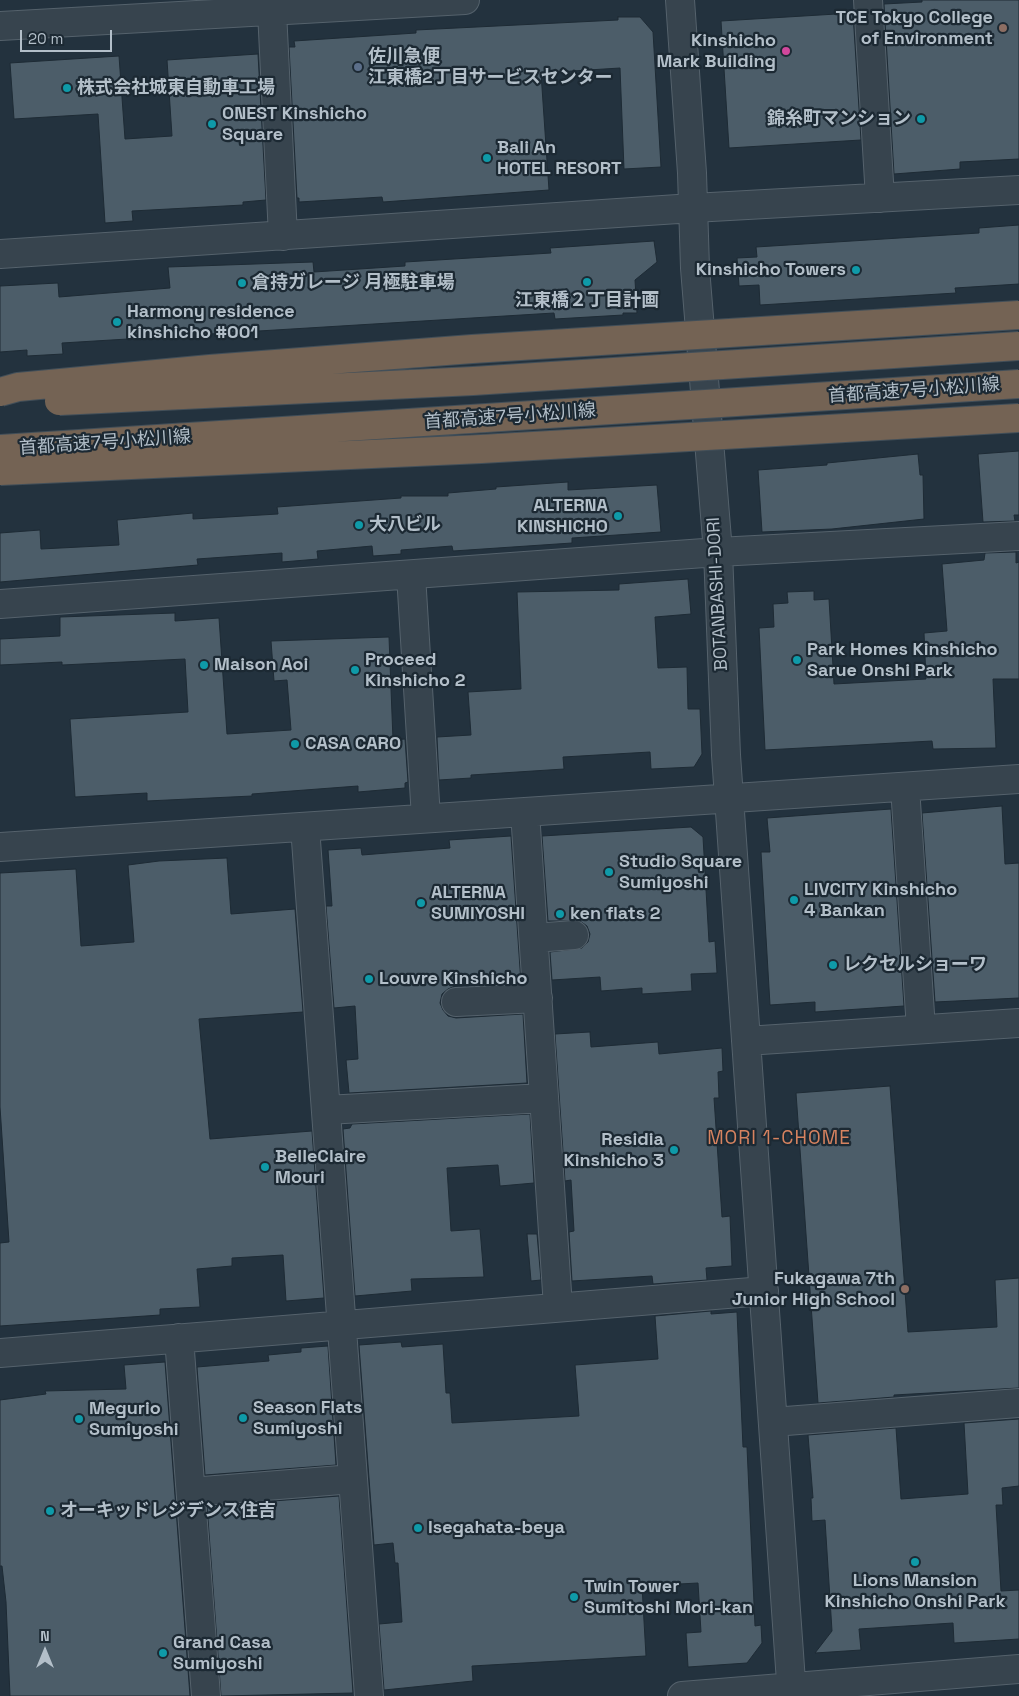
<!DOCTYPE html>
<meta charset="utf-8">
<style>
body{margin:0}
#map{position:relative;width:1019px;height:1696px;overflow:hidden;background:#23323e;font-family:"Space Grotesk",sans-serif}
canvas{display:block}
.north{position:absolute;left:20px;top:1626px;width:50px;height:50px;-webkit-text-stroke:4px #1c2933;paint-order:stroke;rotate:0deg;font-size:14px;font-weight:700;line-height:20px;text-align:center;color:#b3bfc9}
.north::after{content:'';display:block;margin:auto;width:18px;height:22px;background:#b3bfc9;clip-path:polygon(50% 0,100% 100%,50% 72%,0 100%)}
.scale{position:absolute;left:20px;top:30px;width:92px;height:22px;box-sizing:border-box;border:2px solid #b3bfc9;border-top:0;padding-left:6px;font-size:15px;line-height:18px;white-space:nowrap;color:#b3bfc9;-webkit-text-stroke:4px #1c2933;paint-order:stroke}
</style>
<div id="map">
<canvas width="1019" height="1696"></canvas>
<div class="north">N</div>
<div class="scale">20 m</div>
</div>
<script>
const g = document.querySelector('canvas').getContext('2d');
g.lineJoin = 'round';
function paint(path, color) { g.fillStyle = color; g.fill(path, 'evenodd'); }
const toPath = rows => new Path2D(rows.map(r => 'M' + r).join(''));
function trace(path, color, width, dash) { g.strokeStyle = color; g.lineWidth = width; g.lineCap = dash ? 'butt' : 'round'; g.setLineDash(dash || []); g.stroke(path); }
function write(font, color, halo, rows, align = 'center') {
  g.font = font + ' "Space Grotesk","Noto Sans JP",sans-serif'; g.lineWidth = 4.5; g.setLineDash([]); g.textBaseline = 'middle'; g.strokeStyle = halo; g.fillStyle = color; for (const [text, x, y, turn = 0] of rows) {
    g.save(); g.translate(x, y); g.rotate((+turn || 0) * Math.PI / 180); g.textAlign = isNaN(turn) ? turn : align; if (halo) g.strokeText(text, 0, 0); g.fillText(text, 0, 0); g.restore();
  }
}
const building = toPath([
 [922,0,1019,0,1019,159,960,162,960,169,894,174,884,4,922,2,922,0],
 [853,13,861,140,729,148,721,21,853,13],
 [618,17,640,17,653,32,661,167,624,169,620,68,541,73,549,190,383,202,382,197,299,202,299,198,297,198,289,47,295,47,294,41,416,33,416,30,618,20,618,17],
 [258,54,266,200,243,202,243,205,132,211,133,221,105,223,98,114,14,119,10,63,119,56,125,139,172,136,167,60,258,54],
 [1019,225,1019,284,955,288,956,293,760,305,759,285,739,286,737,258,757,257,756,247,979,233,979,228,1019,225],
 [654,241,657,262,635,280,637,313,623,313,623,315,555,319,554,313,62,343,63,354,27,356,27,350,0,352,0,286,58,283,59,297,170,288,168,267,313,262,314,272,405,266,405,262,551,253,550,248,654,241],
 [1019,451,1019,515,1014,515,1015,521,983,522,978,454,1019,451],
 [918,454,920,475,923,475,924,519,832,529,762,532,758,470,827,465,827,463,918,454],
 [568,482,568,490,657,485,661,532,572,538,572,543,453,551,452,546,401,550,401,554,373,556,372,546,317,551,318,559,282,562,282,553,197,559,198,565,0,582,0,533,40,530,41,549,119,545,117,520,193,513,193,519,278,514,277,507,401,498,401,496,448,496,448,493,496,489,496,487,568,482],
 [1016,552,1016,563,1019,562,1019,679,993,679,996,748,933,749,932,741,765,750,759,628,774,627,773,604,788,603,787,592,814,591,814,600,829,599,834,684,926,679,924,633,947,631,942,564,984,560,985,553,1016,552],
 [688,579,691,614,655,617,658,668,687,667,688,709,700,709,702,754,694,767,651,769,650,752,563,757,564,769,471,775,471,778,439,780,437,737,471,735,468,692,521,689,517,592,619,590,619,584,688,579],
 [175,613,175,621,219,618,227,734,291,730,287,680,274,681,271,641,389,637,393,740,405,739,408,782,405,783,405,788,358,792,358,786,252,794,252,796,147,801,147,793,75,797,70,719,188,712,185,659,62,665,62,662,0,665,0,639,60,636,60,617,175,613],
 [1002,806,1005,864,1019,863,1019,998,935,1002,922,813,1002,806],
 [891,809,904,1006,815,1012,815,1002,770,1005,761,852,770,852,767,818,891,809],
 [691,827,703,837,709,942,715,941,717,973,691,974,692,991,642,994,642,988,601,991,600,977,552,980,550,952,582,948,588,942,590,934,587,926,580,921,548,921,542,836,691,827],
 [511,836,521,983,455,986,448,989,442,994,440,1003,443,1010,448,1016,456,1018,523,1014,527,1083,349,1093,346,1060,358,1059,355,1006,334,1008,326,906,332,906,328,850,361,848,362,855,450,848,449,840,511,836],
 [227,858,231,914,295,909,303,1012,199,1019,210,1139,312,1131,324,1298,286,1301,283,1255,232,1258,232,1266,197,1269,200,1307,160,1309,160,1315,0,1326,0,1243,9,1242,0,1107,0,873,76,869,81,946,134,942,128,865,159,861,227,858],
 [590,1032,591,1047,658,1042,659,1054,722,1048,723,1071,718,1072,719,1098,714,1098,722,1217,730,1216,732,1266,706,1268,707,1280,653,1284,652,1276,572,1281,569,1232,574,1231,571,1180,565,1181,555,1034,590,1032],
 [890,1086,908,1332,997,1327,995,1280,1019,1278,1019,1388,894,1395,894,1397,818,1403,796,1093,890,1086],
 [530,1114,534,1183,500,1186,498,1165,447,1168,451,1231,480,1229,484,1277,411,1279,412,1291,355,1296,343,1129,350,1128,352,1124,530,1114],
 [527,1234,537,1234,541,1280,531,1281,527,1234],
 [711,1311,711,1314,737,1312,743,1447,747,1447,755,1626,761,1625,762,1643,747,1663,688,1667,686,1633,701,1632,698,1583,642,1586,646,1656,472,1666,473,1681,384,1690,379,1624,402,1622,398,1563,395,1563,393,1543,374,1545,359,1345,401,1342,402,1347,443,1344,446,1393,450,1393,452,1423,579,1416,575,1365,658,1359,655,1316,711,1311],
 [328,1346,336,1465,205,1475,197,1367,269,1361,268,1355,301,1352,301,1348,328,1346],
 [165,1362,190,1696,10,1696,6,1602,2,1566,0,1566,0,1400,46,1394,45,1391,126,1389,124,1365,165,1362],
 [1019,1419,1019,1486,1002,1488,1003,1505,996,1505,1001,1591,1019,1590,1019,1639,954,1643,953,1623,859,1629,861,1650,815,1653,832,1631,825,1520,812,1521,811,1498,813,1498,808,1435,896,1428,901,1499,968,1494,964,1423,1019,1419],
 [339,1496,353,1693,221,1696,207,1506,339,1496]
]);
paint(building, '#4c5d69');
trace(building, '#1e2b35', 1);
const minor = toPath([
 [680,0,692,173,695,268,718,552,726,755,792,1696],
 [868,0,880,198],
 [272,11,283,236],
 [0,26,465,0],
 [0,254,693,208,1019,190],
 [411,575,426,818],
 [0,604,718,552,1019,536],
 [905,787,921,1029],
 [525,812,558,1307],
 [305,827,369,1696],
 [0,847,1019,779],
 [534,938,574,935],
 [456,1002,538,998],
 [746,1041,1019,1023],
 [326,1110,544,1098],
 [179,1338,206,1696],
 [0,1353,764,1291],
 [773,1422,1019,1403],
 [191,1492,353,1479],
 [682,1696,1019,1669]
]);
trace(minor, '#55626c', 30);
trace(minor, '#37444e', 28);
const highwayBridge = toPath([
 [0,392,18,387,210,369,472,349,1019,315],
 [59,401,473,381,1019,346],
 [0,449,1019,384],
 [0,471,481,449,1019,418]
]);
trace(highwayBridge, '#424f59', 30, []);
trace(highwayBridge, '#746354', 28);
for (const [x, y, r, color] of [
 [1003,28,5,"#8d6e63"],
 [786,51,5,"#d1479c"],
 [358,67,5,"#5c6f8a"],
 [67,88,5,"#0f9aa8"],
 [921,119,5,"#0f9aa8"],
 [212,124,5,"#0f9aa8"],
 [487,158,5,"#0f9aa8"],
 [856,270,5,"#0f9aa8"],
 [587,282,5,"#0f9aa8"],
 [242,283,5,"#0f9aa8"],
 [117,322,5,"#0f9aa8"],
 [618,516,5,"#0f9aa8"],
 [359,525,5,"#0f9aa8"],
 [797,660,5,"#0f9aa8"],
 [204,665,5,"#0f9aa8"],
 [355,670,5,"#0f9aa8"],
 [295,744,5,"#0f9aa8"],
 [609,872,5,"#0f9aa8"],
 [794,900,5,"#0f9aa8"],
 [421,903,5,"#0f9aa8"],
 [560,914,5,"#0f9aa8"],
 [833,965,5,"#0f9aa8"],
 [369,979,5,"#0f9aa8"],
 [674,1150,5,"#0f9aa8"],
 [265,1167,5,"#0f9aa8"],
 [905,1289,5,"#8d6e63"],
 [243,1418,5,"#0f9aa8"],
 [79,1419,5,"#0f9aa8"],
 [50,1511,5,"#0f9aa8"],
 [418,1528,5,"#0f9aa8"],
 [915,1562,5,"#0f9aa8"],
 [574,1597,5,"#0f9aa8"],
 [163,1653,5,"#0f9aa8"]
]) { const dot = new Path2D(); dot.arc(x, y, r, 0, 2 * Math.PI); g.fillStyle = color; g.fill(dot); trace(dot, '#1c2933', 2); }
write('bold 18px', '#b3bfc9', '#1c2933', [
 ["TCE Tokyo College",993,18,"right"],
 ["of Environment",993,39,"right"],
 ["Kinshicho",776,41,"right"],
 ["Mark Building",776,62,"right"],
 ["佐川急便",368,57],
 ["江東橋2丁目サービスセンター",368,78],
 ["株式会社城東自動車工場",77,88],
 ["ONEST Kinshicho",222,114],
 ["Square",222,135],
 ["錦糸町マンション",911,119,"right"],
 ["Bali An",497,148],
 ["HOTEL RESORT",497,169],
 ["Kinshicho Towers",846,270,"right"],
 ["倉持ガレージ 月極駐車場",252,283],
 ["江東橋２丁目計画",587,301,"center"],
 ["Harmony residence",127,312],
 ["kinshicho #001",127,333],
 ["ALTERNA",608,506,"right"],
 ["KINSHICHO",608,527,"right"],
 ["大八ビル",369,525],
 ["Park Homes Kinshicho",807,650],
 ["Sarue Onshi Park",807,671],
 ["Proceed",365,660],
 ["Kinshicho 2",365,681],
 ["Maison Aoi",214,665],
 ["CASA CARO",305,744],
 ["Studio Square",619,862],
 ["Sumiyoshi",619,883],
 ["LIVCITY Kinshicho",804,890],
 ["4 Bankan",804,911],
 ["ALTERNA",431,893],
 ["SUMIYOSHI",431,914],
 ["ken flats 2",570,914],
 ["レクセルショーワ",843,965],
 ["Louvre Kinshicho",379,979],
 ["Residia",664,1140,"right"],
 ["Kinshicho 3",664,1161,"right"],
 ["BelleClaire",275,1157],
 ["Mouri",275,1178],
 ["Fukagawa 7th",895,1279,"right"],
 ["Junior High School",895,1300,"right"],
 ["Season Flats",253,1408],
 ["Sumiyoshi",253,1429],
 ["Megurio",89,1409],
 ["Sumiyoshi",89,1430],
 ["オーキッドレジデンス住吉",60,1511],
 ["Isegahata-beya",428,1528],
 ["Lions Mansion",915,1581,"center"],
 ["Kinshicho Onshi Park",915,1602,"center"],
 ["Twin Tower",584,1587],
 ["Sumitoshi Mori-kan",584,1608],
 ["Grand Casa",173,1643],
 ["Sumiyoshi",173,1664]
], 'left');
write('18px', '#b3bfc9', '#1c2933', [
 ["首都高速7号小松川線",914,391,-4],
 ["首都高速7号小松川線",510,417,-4],
 ["首都高速7号小松川線",105,443,-4],
 ["BOTANBASHI-DORI",718,594,-93]
]);
g.letterSpacing = '1px';
write('19px', '#d78360', '#1c2933', [
 ["MORI 1-CHOME",779,1139]
]);
g.letterSpacing = '0px';
</script>
